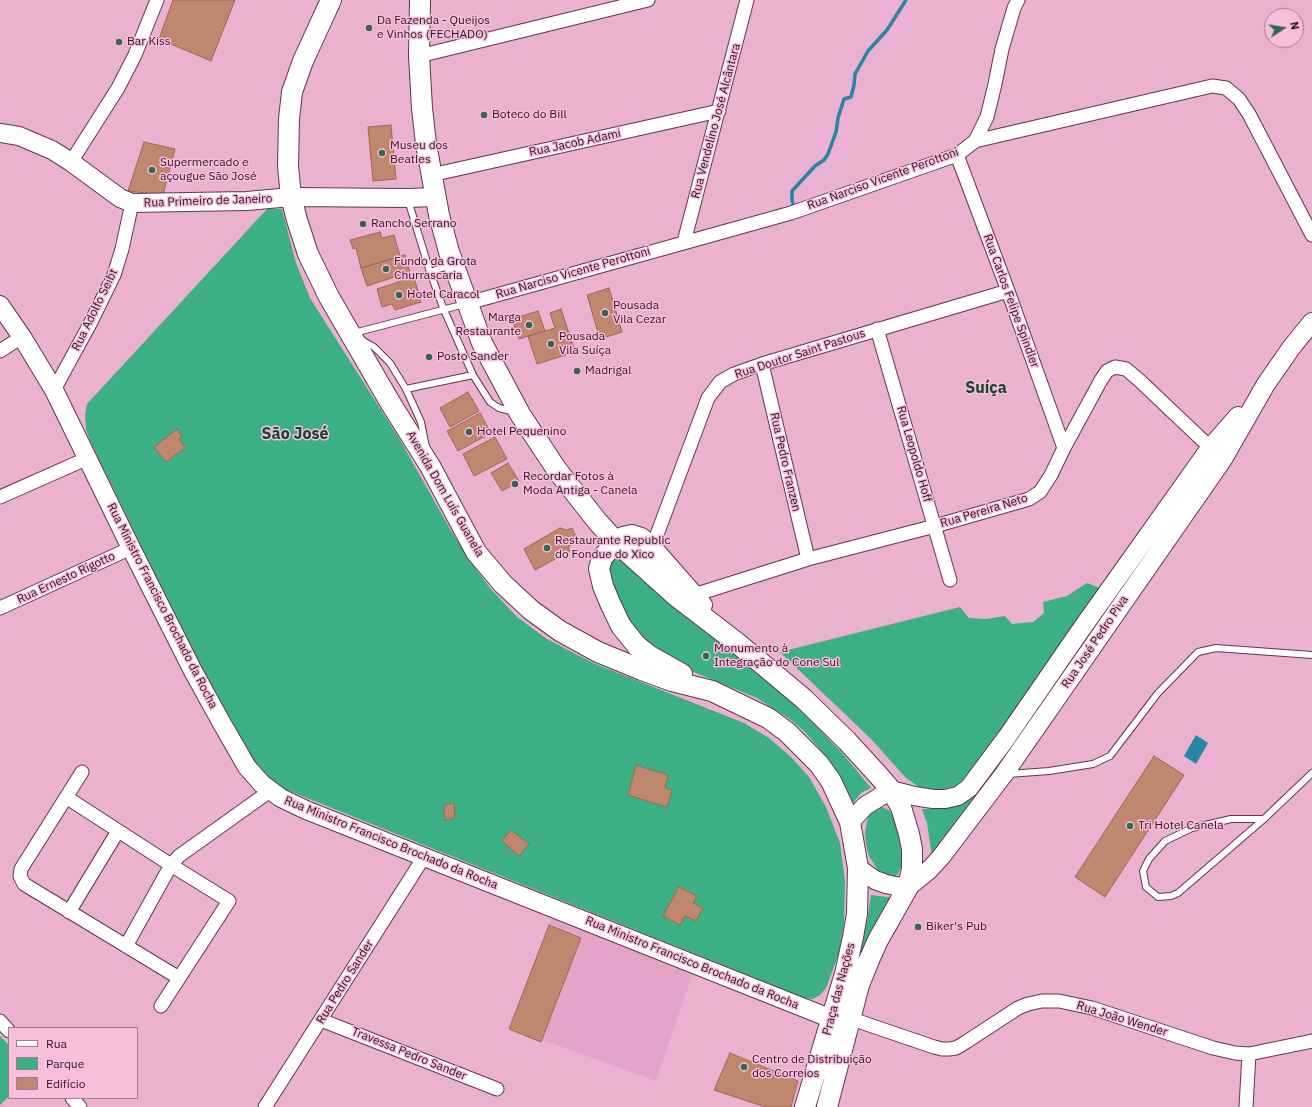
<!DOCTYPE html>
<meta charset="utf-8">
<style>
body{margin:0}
#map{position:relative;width:1312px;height:1107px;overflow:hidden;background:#eab1d1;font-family:"IBM Plex Sans",sans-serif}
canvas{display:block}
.legend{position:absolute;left:8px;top:1027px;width:130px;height:72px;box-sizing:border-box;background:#f8bede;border:1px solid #a67a92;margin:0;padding:5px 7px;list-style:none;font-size:12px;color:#2a1521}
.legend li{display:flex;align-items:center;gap:8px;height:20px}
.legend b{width:20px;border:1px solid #a67a92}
.north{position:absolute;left:1264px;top:8px;width:40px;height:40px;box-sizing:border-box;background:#f8bede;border:1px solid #a67a92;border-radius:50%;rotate:78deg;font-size:11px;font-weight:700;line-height:16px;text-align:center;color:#2a1521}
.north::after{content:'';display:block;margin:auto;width:14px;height:18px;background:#306952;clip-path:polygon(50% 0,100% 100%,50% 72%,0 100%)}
</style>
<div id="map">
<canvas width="1312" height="1107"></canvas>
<ul class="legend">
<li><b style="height:5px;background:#fff"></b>Rua</li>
<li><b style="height:11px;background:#3caf84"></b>Parque</li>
<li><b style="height:11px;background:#bf876e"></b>Edifício</li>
</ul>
<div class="north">N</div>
</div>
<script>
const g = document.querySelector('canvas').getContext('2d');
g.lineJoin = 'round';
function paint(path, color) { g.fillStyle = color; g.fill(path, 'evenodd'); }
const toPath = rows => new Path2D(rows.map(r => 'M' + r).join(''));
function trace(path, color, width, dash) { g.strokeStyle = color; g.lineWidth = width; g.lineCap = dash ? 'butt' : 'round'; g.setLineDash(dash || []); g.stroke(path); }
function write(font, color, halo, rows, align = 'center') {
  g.font = font + ' "IBM Plex Sans",sans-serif'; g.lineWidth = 3; g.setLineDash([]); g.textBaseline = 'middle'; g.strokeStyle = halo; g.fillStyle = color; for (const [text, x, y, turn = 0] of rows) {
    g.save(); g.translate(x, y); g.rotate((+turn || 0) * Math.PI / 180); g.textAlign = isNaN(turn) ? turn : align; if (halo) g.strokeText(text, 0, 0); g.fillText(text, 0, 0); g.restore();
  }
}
paint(toPath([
 [552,918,693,973,656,1081,510,1028]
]), '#e4a4c8');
paint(toPath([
 [267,209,282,209,296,263,310,298,400,440,450,529,470,561,490,588,517,617,547,639,593,663,744,723,769,738,791,757,809,777,826,807,840,843,845,881,844,924,839,953,826,988,820,995,813,999,805,998,272,784,247,763,91,443,86,430,85,415,87,404],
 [614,552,800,709,842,753,871,788,861,793,853,803,842,781,830,761,805,732,791,720,757,698,686,669,648,643,629,622,608,573],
 [1087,583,1100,588,977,766,956,786,943,789,932,791,919,787,906,778,872,740,780,652,960,607,969,618,986,619,1005,616,1012,624,1033,622,1044,613,1043,602,1067,596],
 [1116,591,1120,593,1000,768,932,857,927,823,922,809,940,809,950,807],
 [881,807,889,810,893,816,901,834,903,863,898,874,894,877,889,878,879,872,869,856,866,844,865,832,869,813],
 [871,895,896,898,840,1010,867,922],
 [0,1036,9,1045,9,1096,0,1105]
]), '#3caf84');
paint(toPath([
 [1196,735,1208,743,1196,764,1184,756]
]), '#2686a5');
trace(toPath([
 [794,207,792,200,792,191,815,166,824,160,828,154,836,132,838,118,844,99,851,97,854,85,855,74,868,51,887,30,906,0]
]), '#2686a5', 3.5);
const building = toPath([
 [173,0,235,0,211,61,159,39,173,0],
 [391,125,396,179,373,181,368,127,391,125],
 [144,142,175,149,163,195,128,191,144,142],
 [380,232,382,238,394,235,400,256,361,268,356,248,353,249,350,240,380,232],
 [405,255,410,272,367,286,361,268,405,255],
 [414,277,421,302,395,310,392,304,382,307,377,289,414,277],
 [609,288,622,332,600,339,587,295,609,288],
 [561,309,575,352,537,364,528,336,555,328,550,313,561,309],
 [538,311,545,331,519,339,512,319,538,311],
 [468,392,479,411,450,427,440,408,468,392],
 [480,413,491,433,458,451,447,431,480,413],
 [177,429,182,436,179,439,185,448,166,462,154,447,177,429],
 [495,437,507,459,474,476,463,454,495,437],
 [508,463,519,481,502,491,491,473,508,463],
 [560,528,567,530,572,528,578,541,568,547,570,551,535,570,524,549,560,528],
 [1154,756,1184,775,1105,897,1075,877,1154,756],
 [636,765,668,775,665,788,672,790,667,807,628,795,636,765],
 [454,803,455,818,445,820,444,805,454,803],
 [511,830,529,844,519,856,502,841,511,830],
 [679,887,697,896,693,903,703,908,696,921,685,916,680,925,663,916,679,887],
 [549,925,581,938,541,1042,509,1029,549,925],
 [730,1053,798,1081,791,1107,765,1107,714,1090,730,1053]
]);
paint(building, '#bf876e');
trace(building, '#9e6850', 1);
const lane = toPath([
 [408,200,430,272],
 [451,265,430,272,444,310,473,375,490,402,499,408,515,412],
 [354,333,465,304],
 [360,339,374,347,390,363,406,389,421,422,426,447],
 [406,389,473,375],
 [1008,774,1049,771,1093,764,1110,756,1158,693,1198,652,1216,648,1312,655],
 [1264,819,1231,819,1192,828,1165,841,1149,859,1143,871,1146,887,1158,897,1171,896,1178,893,1264,819,1312,773]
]);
const street = toPath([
 [419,56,648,0],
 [975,141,987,117,995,84,1002,49,1014,8,1018,0],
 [957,155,1008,291,1064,448],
 [71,162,118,88,135,55,157,0],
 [431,175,719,111],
 [684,242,747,0],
 [468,303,791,213,957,155,975,141,1212,86,1226,88,1239,99,1249,114,1312,235],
 [877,329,950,580],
 [0,351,22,337],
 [762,364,808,559],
 [54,390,91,322,114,275,122,249,132,203],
 [0,497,88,458],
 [652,548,708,398,720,382,734,374,762,364,1008,291],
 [694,595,808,559,935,526,1029,499,1040,492,1051,475,1064,448,1101,380,1107,371,1115,367,1126,369,1139,380,1216,453],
 [0,608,131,548],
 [82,772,21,869,20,876,24,884,179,978],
 [66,797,171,865,229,901,161,1006],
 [69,912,118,831],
 [126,946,171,865,179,856,270,791],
 [849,1018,934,1047,942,1049,949,1049,956,1048,966,1042,1018,1008,1028,1004,1042,1001,1059,1001,1092,1008,1213,1048,1235,1053,1249,1054,1312,1041],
 [321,1020,497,1089],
 [0,1021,9,1031],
 [72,1098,80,1107],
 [265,1107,424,857],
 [1246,1107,1249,1054]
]);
const secondary = toPath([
 [0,133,19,136,52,150,71,162,120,198,132,203,247,201,291,197,408,198,435,197],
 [0,305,22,337,54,390,131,548,193,671,220,720,247,767,262,784,281,798,306,810,832,1019],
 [850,822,865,806,891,790,914,796,933,799,945,799,958,796,969,788,1007,737,1080,631,1210,448,1238,416],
 [858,868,875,880,886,884,895,886,908,887,929,870,941,857,1004,774,1223,459,1266,384,1291,348,1312,322]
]);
const primary = toPath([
 [331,0,303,61,292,92,289,119,288,166,291,197,297,220,308,254,329,297,391,404,430,466,476,552,503,584,531,610,560,631,598,652,642,670,672,681,712,691,768,718,787,732,819,764,831,781,850,822,858,868,857,914,853,937,845,974,805,1107],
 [420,0,419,56,422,108,426,144,439,215,449,252,482,343,520,414,557,470,597,521,616,542,676,596,736,642,804,699,847,741,879,776,891,790,901,807,909,834,912,849,912,869,908,887,878,940,869,960,859,985,827,1107],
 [682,674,650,656,637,646,621,626,610,603,603,586,599,569,602,558,616,542,623,537,632,535,641,538,652,548,702,605]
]);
trace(lane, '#643451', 8);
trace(street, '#643451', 15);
trace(secondary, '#643451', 20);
trace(primary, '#643451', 22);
trace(lane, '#fff', 6);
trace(street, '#fff', 13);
trace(secondary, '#fff', 18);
trace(primary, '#fff', 20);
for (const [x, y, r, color] of [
 [369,28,4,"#306952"],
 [119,42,4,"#306952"],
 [484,115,4,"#306952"],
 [382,153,4,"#306952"],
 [152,170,4,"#306952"],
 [363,224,4,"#306952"],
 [386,269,4,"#306952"],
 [399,295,4,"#306952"],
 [605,313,4,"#306952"],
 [529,325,4,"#306952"],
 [551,344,4,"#306952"],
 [429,357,4,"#306952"],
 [577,371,4,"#306952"],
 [469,432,4,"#306952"],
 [515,484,4,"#306952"],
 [547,548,4,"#306952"],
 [706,656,4,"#306952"],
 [1130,826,4,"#306952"],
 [918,927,4,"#306952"],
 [744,1067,4,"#306952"]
]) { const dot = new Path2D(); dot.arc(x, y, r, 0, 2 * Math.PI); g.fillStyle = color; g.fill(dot); trace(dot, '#f8bede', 1.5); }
write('12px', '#2a1521', '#f8bede', [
 ["Da Fazenda - Queijos",377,21],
 ["e Vinhos (FECHADO)",377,35],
 ["Bar Kiss",127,42],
 ["Boteco do Bill",492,115],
 ["Museu dos",390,146],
 ["Beatles",390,160],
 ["Supermercado e",160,163],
 ["açougue São José",160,177],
 ["Rancho Serrano",371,224],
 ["Fundo da Grota",394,262],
 ["Churrascaria",394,276],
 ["Hotel Caracol",407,295],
 ["Pousada",613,306],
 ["Vila Cezar",613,320],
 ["Marga",521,318,"right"],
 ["Restaurante",521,332,"right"],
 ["Pousada",559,337],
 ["Vila Suíça",559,351],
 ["Posto Sander",437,357],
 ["Madrigal",585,371],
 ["Hotel Pequenino",477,432],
 ["Recordar Fotos à",523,477],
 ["Moda Antiga - Canela",523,491],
 ["Restaurante Republic",555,541],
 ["do Fondue do Xico",555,555],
 ["Monumento à",714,649],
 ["Integração do Cone Sul",714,663],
 ["Tri Hotel Canela",1138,826],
 ["Biker's Pub",926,927],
 ["Centro de Distribuição",752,1060],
 ["dos Correios",752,1074]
], 'left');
write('12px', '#2a1521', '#f8bede', [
 ["Rua Vendelino José Alcântara",716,121,-75],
 ["Rua Jacob Adami",575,143,-12],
 ["Rua Narciso Vicente Perottoni",883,179,-20],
 ["Rua Primeiro de Janeiro",208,201,-2],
 ["Rua Narciso Vicente Perottoni",573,273,-16],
 ["Rua Carlos Felipe Spindler",1011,301,70],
 ["Rua Adolfo Seibt",95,310,-64],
 ["Rua Doutor Saint Pastous",800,354,-18],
 ["Rua Leopoldo Hoff",914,454,74],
 ["Rua Pedro Franzen",785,462,77],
 ["Avenida Dom Luís Guanela",445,494,60],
 ["Rua Pereira Neto",984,511,-17],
 ["Rua Ernesto Rigotto",66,578,-25],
 ["Rua Ministro Francisco Brochado da Rocha",162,606,63],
 ["Rua José Pedro Piva",1095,642,-56],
 ["Rua Ministro Francisco Brochado da Rocha",391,843,22],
 ["Rua Ministro Francisco Brochado da Rocha",692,963,22],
 ["Rua Pedro Sander",345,982,-58],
 ["Praça das Nações",839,989,-75],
 ["Rua João Wender",1122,1019,17],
 ["Travessa Pedro Sander",409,1054,22]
]);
write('bold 16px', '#154432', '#f8bede', [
 ["Suíça",986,388],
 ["São José",295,434]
]);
</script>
